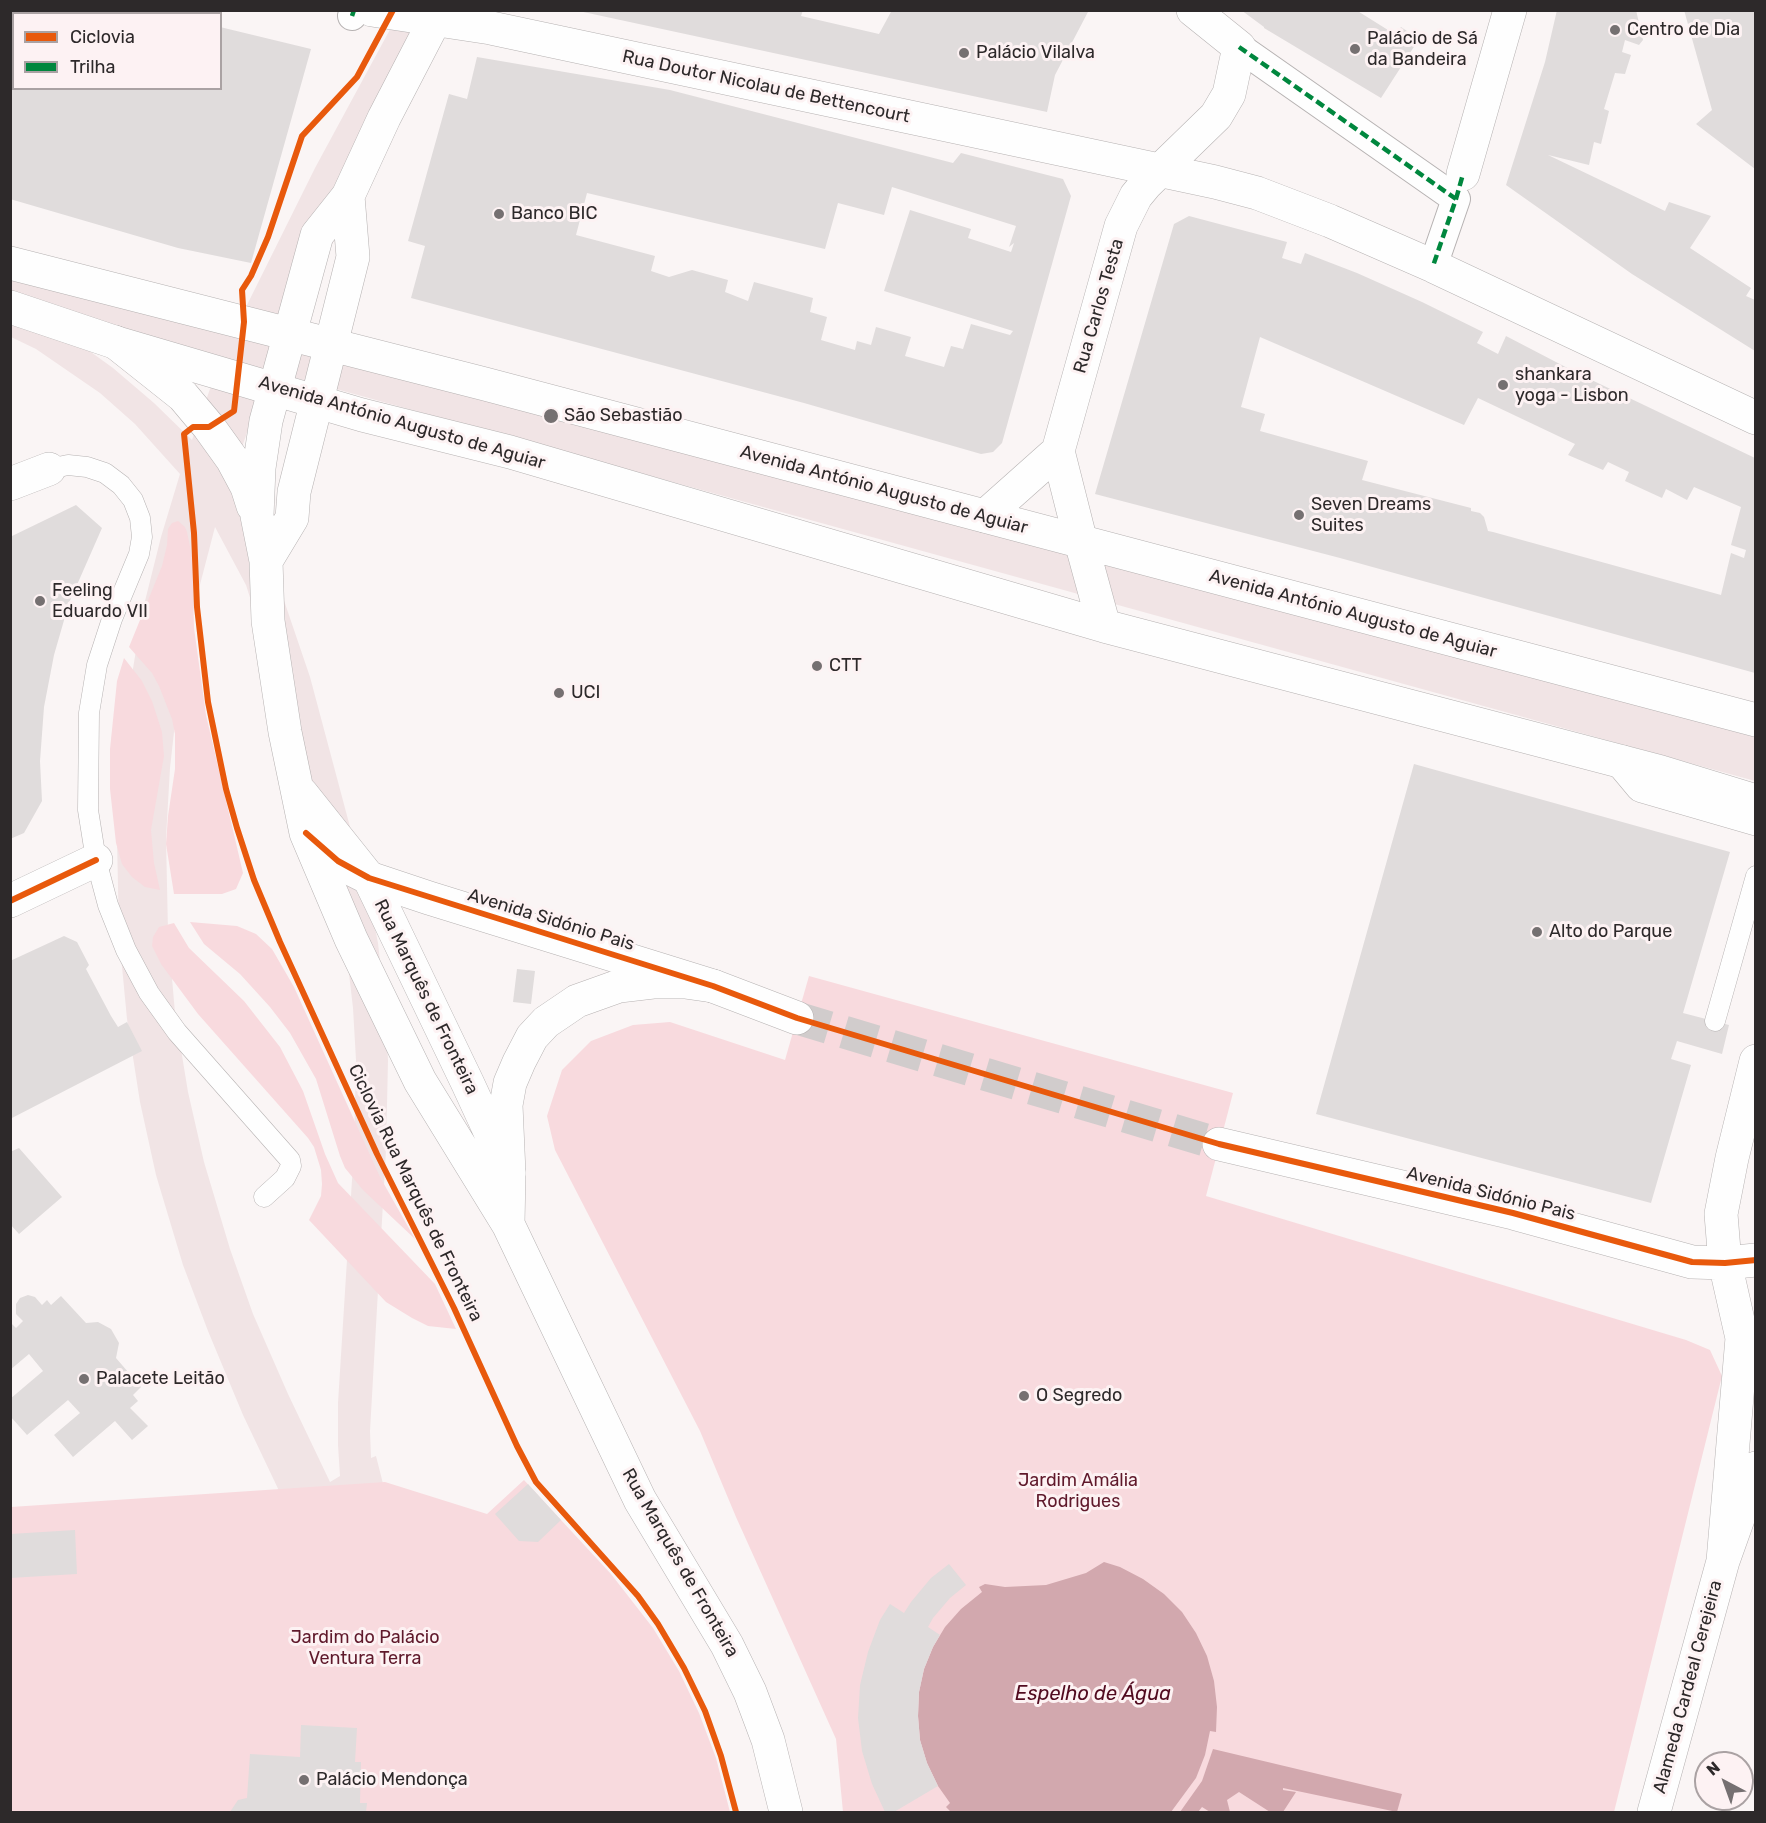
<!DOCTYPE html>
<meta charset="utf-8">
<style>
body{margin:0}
#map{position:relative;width:1766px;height:1823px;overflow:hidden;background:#faf5f5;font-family:Rubik,sans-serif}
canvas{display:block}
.frame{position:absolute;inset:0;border:12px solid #2d292a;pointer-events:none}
.legend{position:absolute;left:12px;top:12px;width:210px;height:78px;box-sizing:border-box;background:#fdf2f3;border:2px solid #aaa2a3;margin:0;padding:8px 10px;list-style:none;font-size:18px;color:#2d292a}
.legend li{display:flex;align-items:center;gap:12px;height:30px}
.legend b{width:30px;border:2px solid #aaa2a3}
.north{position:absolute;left:1694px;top:1751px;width:60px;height:60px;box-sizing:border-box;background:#fdf2f3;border:2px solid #aaa2a3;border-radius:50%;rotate:319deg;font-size:16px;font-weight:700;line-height:24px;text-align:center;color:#2d292a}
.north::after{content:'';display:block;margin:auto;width:21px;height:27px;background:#757071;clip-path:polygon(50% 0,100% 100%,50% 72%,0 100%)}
</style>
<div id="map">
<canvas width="1766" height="1823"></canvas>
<div class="frame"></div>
<ul class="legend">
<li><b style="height:8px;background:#e8590c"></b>Ciclovia</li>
<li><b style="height:8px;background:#00873e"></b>Trilha</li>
</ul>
<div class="north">N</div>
</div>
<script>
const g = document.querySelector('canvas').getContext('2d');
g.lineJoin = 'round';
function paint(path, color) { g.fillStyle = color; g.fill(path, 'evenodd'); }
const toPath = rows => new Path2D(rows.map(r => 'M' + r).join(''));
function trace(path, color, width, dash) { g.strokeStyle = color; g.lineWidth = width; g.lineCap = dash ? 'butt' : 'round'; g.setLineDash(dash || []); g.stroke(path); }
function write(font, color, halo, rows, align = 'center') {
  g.font = font + ' Rubik,sans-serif'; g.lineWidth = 6; g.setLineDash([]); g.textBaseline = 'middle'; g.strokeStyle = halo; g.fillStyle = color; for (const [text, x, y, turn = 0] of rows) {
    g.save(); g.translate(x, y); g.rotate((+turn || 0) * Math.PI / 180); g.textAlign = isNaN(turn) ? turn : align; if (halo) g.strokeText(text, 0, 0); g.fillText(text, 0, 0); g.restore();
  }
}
paint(toPath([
 [400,11,456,11,359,190,287,335,1755,737,1755,781,271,371,257,404,228,487,275,574,310,677,369,898,378,943,385,1006,388,1060,386,1150,370,1431,371,1458,376,1456,399,1547,301,1537,243,1415,208,1331,183,1265,156,1175,140,1102,127,1019,119,935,117,838,131,681,142,613,161,537,180,474,135,424,100,393,36,349,11,337,11,259,246,307,315,168],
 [70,337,211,386,192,440,154,403,113,368],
 [215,527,246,585,260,629,346,948,353,1008,356,1060,354,1148,338,1403,338,1445,340,1476,330,1482,288,1394,253,1314,230,1249,204,1162,188,1092,175,1013,168,932,166,838,170,768,179,687,190,623]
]), '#f1e4e5');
paint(toPath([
 [178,521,185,527,187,532,192,556,194,628,206,715,243,873,236,889,222,894,174,894,166,844,168,816,175,769,175,734,172,719,159,686,152,673,129,647,162,566,167,545,168,529,172,523],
 [124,658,142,681,152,701,162,732,164,756,151,830,154,863,160,890,145,887,132,877,122,864,116,843,110,789,110,749,117,681],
 [190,922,237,926,256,934,272,949,294,987,380,1177,415,1239,363,1190,345,1168,340,1156,316,1079,290,1033,270,1007,240,974,204,944],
 [174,923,189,948,244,1001,280,1047,303,1091,325,1154,338,1183,435,1284,456,1329,428,1326,412,1318,386,1302,309,1220,321,1196,322,1184,321,1170,314,1147,308,1138,198,1014,161,964,152,946,153,937,159,927],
 [809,976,1233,1093,1206,1196,1686,1340,1710,1350,1722,1376,1614,1812,843,1812,836,1739,736,1517,700,1431,555,1150,547,1116,562,1070,591,1041,633,1025,670,1022,785,1060],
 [524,1480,611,1574,653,1628,679,1671,699,1713,716,1758,730,1812,11,1812,11,1507,385,1482,487,1514]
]), '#f8dade');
paint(toPath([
 [1104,1562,1120,1567,1143,1579,1164,1594,1182,1612,1196,1633,1207,1656,1214,1681,1217,1707,1216,1732,1210,1731,1205,1755,1196,1778,1171,1812,951,1812,946,1807,950,1803,938,1786,927,1763,920,1740,918,1716,919,1692,924,1669,933,1647,945,1627,961,1609,982,1592,979,1587,985,1584,1005,1587,1046,1585,1086,1573],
 [1213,1749,1402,1794,1397,1812,1283,1788,1283,1790,1296,1792,1283,1812,1270,1812,1239,1792,1227,1800,1230,1812,1210,1812,1202,1807,1198,1812,1180,1812,1202,1781]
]), '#d2a8ae');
paint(toPath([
 [23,10,130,10,140,12,22,14],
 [574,10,803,10,801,16,879,34,892,10,1089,10,1055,75,1047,112],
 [1241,10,1356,10,1396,35,1401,27,1419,39,1381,98,1264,28,1264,27],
 [1557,10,1636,10,1643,40,1639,45,1625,40,1622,52,1631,55,1625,74,1615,73,1604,109,1609,111,1601,144,1594,142,1589,165,1548,155,1665,211,1669,202,1711,216,1690,248,1751,288,1746,296,1755,300,1755,351,1632,274,1506,185,1545,62],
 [1684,10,1755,10,1755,169,1696,124,1712,110],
 [220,27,311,49,251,263,178,248,10,199,10,34,14,35,14,88,220,88],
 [477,57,670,90,953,163,961,153,1063,179,1071,196,1002,443,993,452,981,454,804,403,411,298,425,246,408,241,449,94,467,99],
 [892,187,1016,226,1009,247,1014,243,1011,252,968,238,971,229,910,210,884,291,1013,331,1010,335,971,324,963,349,951,346,944,367,905,356,911,337,876,327,871,345,857,341,855,350,821,340,827,317,810,312,813,298,754,282,748,301,725,292,728,280,692,270,669,277,651,271,655,256,576,235,587,193,825,249,838,203,884,215],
 [1189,216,1287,242,1282,258,1301,264,1305,253,1357,273,1422,302,1483,332,1477,343,1498,354,1506,336,1579,374,1755,458,1755,673,1340,558,1095,494,1174,224],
 [1260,337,1464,425,1478,398,1575,444,1568,455,1603,470,1608,462,1629,472,1625,481,1662,498,1666,489,1687,500,1694,487,1741,507,1731,545,1746,550,1744,558,1731,553,1721,595,1493,532,1488,531,1484,517,1480,513,1471,511,1471,508,1362,480,1368,461,1260,431,1265,414,1241,407],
 [76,505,102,528,69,603,54,655,44,707,40,761,42,801,24,833,10,839,10,537],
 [1414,764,1730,852,1683,1013,1729,1025,1722,1054,1677,1041,1671,1059,1691,1065,1651,1203,1316,1114],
 [64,936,77,942,89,965,86,969,111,1016,118,1027,127,1022,142,1051,10,1119,10,961],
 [517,969,535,971,531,1004,513,1002],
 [19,1148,62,1197,19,1234,10,1224,10,1152],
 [28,1295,35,1297,42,1305,47,1300,51,1305,61,1296,86,1323,98,1322,111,1329,119,1343,116,1358,141,1387,133,1395,138,1401,130,1408,148,1426,132,1440,115,1421,73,1457,54,1435,80,1413,68,1400,27,1435,10,1416,10,1399,43,1371,29,1354,10,1370,10,1322,16,1328,23,1321,16,1314,16,1304,20,1298],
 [528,1484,561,1520,538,1542,519,1541,495,1514],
 [75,1530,77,1574,10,1578,10,1534],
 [949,1564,966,1585,950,1598,933,1618,928,1627,940,1635,933,1647,924,1669,919,1692,918,1716,920,1740,927,1763,938,1786,894,1812,885,1812,872,1784,862,1751,858,1718,860,1685,868,1652,880,1620,890,1604,904,1613,911,1602,931,1578],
 [301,1725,357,1728,355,1762,361,1762,360,1803,367,1803,366,1812,230,1812,238,1800,247,1798,250,1754,300,1757]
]), '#e0dcdc');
trace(toPath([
 [797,1018,1219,1144]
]), '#d1cccc', 33, [33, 16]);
const service = toPath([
 [49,469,68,465,87,467,105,473,121,485,133,500,140,518,142,537,139,554,112,619,97,665,89,713,88,810,96,860,108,905,126,950,149,993,177,1032,290,1160,291,1166,285,1178,264,1197],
 [1715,1021,1756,876]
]);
const pedestrian = toPath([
 [352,16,354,10],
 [1239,47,1456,199,1433,266]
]);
const minor = toPath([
 [372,10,491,28,1215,182,1257,193,1330,221,1433,266,1756,418],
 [1463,174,1510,10],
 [10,484,49,469],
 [985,516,1058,451],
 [1081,542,1058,451,1121,226,1136,196,1146,184,1216,116,1229,94,1239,47,1193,10],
 [1622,762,1642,786,1756,819],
 [349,868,369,878,429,898,713,986,797,1018],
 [10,901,96,860],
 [1219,1144,1513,1213,1692,1262,1725,1263,1756,1260],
 [1723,1561,1742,1338,1725,1263,1721,1214,1732,1158,1756,1061],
 [1654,1812,1723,1561,1756,1468]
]);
const tertiary = toPath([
 [509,1173,506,1105,510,1083,519,1062,532,1037,546,1022,577,1001,619,986,653,982,685,982,713,986]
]);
const secondary = toPath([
 [440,10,384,118,348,196,317,235,266,421,259,468,257,516,266,561,268,621,285,732,306,833,351,939,420,1081,508,1224,640,1500,727,1645,750,1692,768,1740,786,1812],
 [115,342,183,396,209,427,232,459,247,487,253,506],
 [266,561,292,518,294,492,353,257,348,196],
 [302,794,369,878,468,1084,509,1173,508,1224]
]);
const primary = toPath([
 [10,263,485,384,1756,720],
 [10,307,114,342,362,415,510,452,1104,626,1661,772,1756,801],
 [1081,542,1104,626]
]);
trace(service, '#b6b2b2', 21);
trace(pedestrian, '#b6b2b2', 30);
trace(minor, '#b6b2b2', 34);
trace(tertiary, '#b6b2b2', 34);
trace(secondary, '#b6b2b2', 34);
trace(primary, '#b6b2b2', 34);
trace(service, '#fefefe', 20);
trace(pedestrian, '#fefefe', 28);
trace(minor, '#fefefe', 33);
trace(tertiary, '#fefefe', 33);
trace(secondary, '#fefefe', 33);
trace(primary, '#fefefe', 33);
trace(toPath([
 [352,16,354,10],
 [1239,47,1456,199,1433,266],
 [1456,199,1463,174]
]), '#00873e', 4.5, [9, 4.5]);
trace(toPath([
 [393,10,357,77,302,136,268,237,251,276,242,290,244,322,234,411,209,427,193,427,184,434,194,533,197,607,208,702,226,789,237,828,254,880,280,942,377,1154,454,1308,517,1446,536,1482,638,1596,658,1624,684,1668,705,1711,721,1756,736,1812],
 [306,833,338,861,369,878,713,986,797,1018,1219,1144,1513,1213,1692,1262,1725,1263,1756,1260],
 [10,901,96,860]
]), '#e8590c', 6);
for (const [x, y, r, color] of [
 [1615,30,6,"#757071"],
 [1355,49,6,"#757071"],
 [964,53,6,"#757071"],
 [499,214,6,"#757071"],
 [1503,385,6,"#757071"],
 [551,416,8,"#757071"],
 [1299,515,6,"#757071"],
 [40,601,6,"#757071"],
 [817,666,6,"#757071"],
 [559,693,6,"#757071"],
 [1537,932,6,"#757071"],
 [84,1379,6,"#757071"],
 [1024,1396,6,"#757071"],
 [304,1780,6,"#757071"]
]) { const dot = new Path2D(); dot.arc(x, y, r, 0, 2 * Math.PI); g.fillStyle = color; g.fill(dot); trace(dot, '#fdf2f3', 2); }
write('18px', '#2d292a', '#fdf2f3', [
 ["Centro de Dia",1627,30],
 ["Palácio de Sá",1367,39],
 ["da Bandeira",1367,60],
 ["Palácio Vilalva",976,53],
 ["Banco BIC",511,214],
 ["shankara",1515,375],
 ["yoga - Lisbon",1515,396],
 ["São Sebastião",564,416],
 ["Seven Dreams",1311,505],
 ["Suites",1311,526],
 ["Feeling",52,591],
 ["Eduardo VII",52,612],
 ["CTT",829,666],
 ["UCI",571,693],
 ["Alto do Parque",1549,932],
 ["Palacete Leitão",96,1379],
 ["O Segredo",1036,1396],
 ["Palácio Mendonça",316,1780]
], 'left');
write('18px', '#2d292a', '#fdf2f3', [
 ["Rua Doutor Nicolau de Bettencourt",766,87,12],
 ["Rua Carlos Testa",1099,306,-74],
 ["Avenida António Augusto de Aguiar",402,423,16],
 ["Avenida António Augusto de Aguiar",884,490,15],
 ["Avenida António Augusto de Aguiar",1353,614,15],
 ["Avenida Sidónio Pais",551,920,17],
 ["Rua Marquês de Fronteira",426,997,64],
 ["Ciclovia Rua Marquês de Fronteira",415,1193,64],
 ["Avenida Sidónio Pais",1491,1194,14],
 ["Rua Marquês de Fronteira",680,1563,60],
 ["Alameda Cardeal Cerejeira",1688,1687,-75]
]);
write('18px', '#5f192b', '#fdf2f3', [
 ["Jardim Amália",1078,1481],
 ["Rodrigues",1078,1502],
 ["Jardim do Palácio",365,1638],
 ["Ventura Terra",365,1659]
]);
write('italic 20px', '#510a1f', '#fdf2f3', [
 ["Espelho de Água",1093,1694]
]);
</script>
